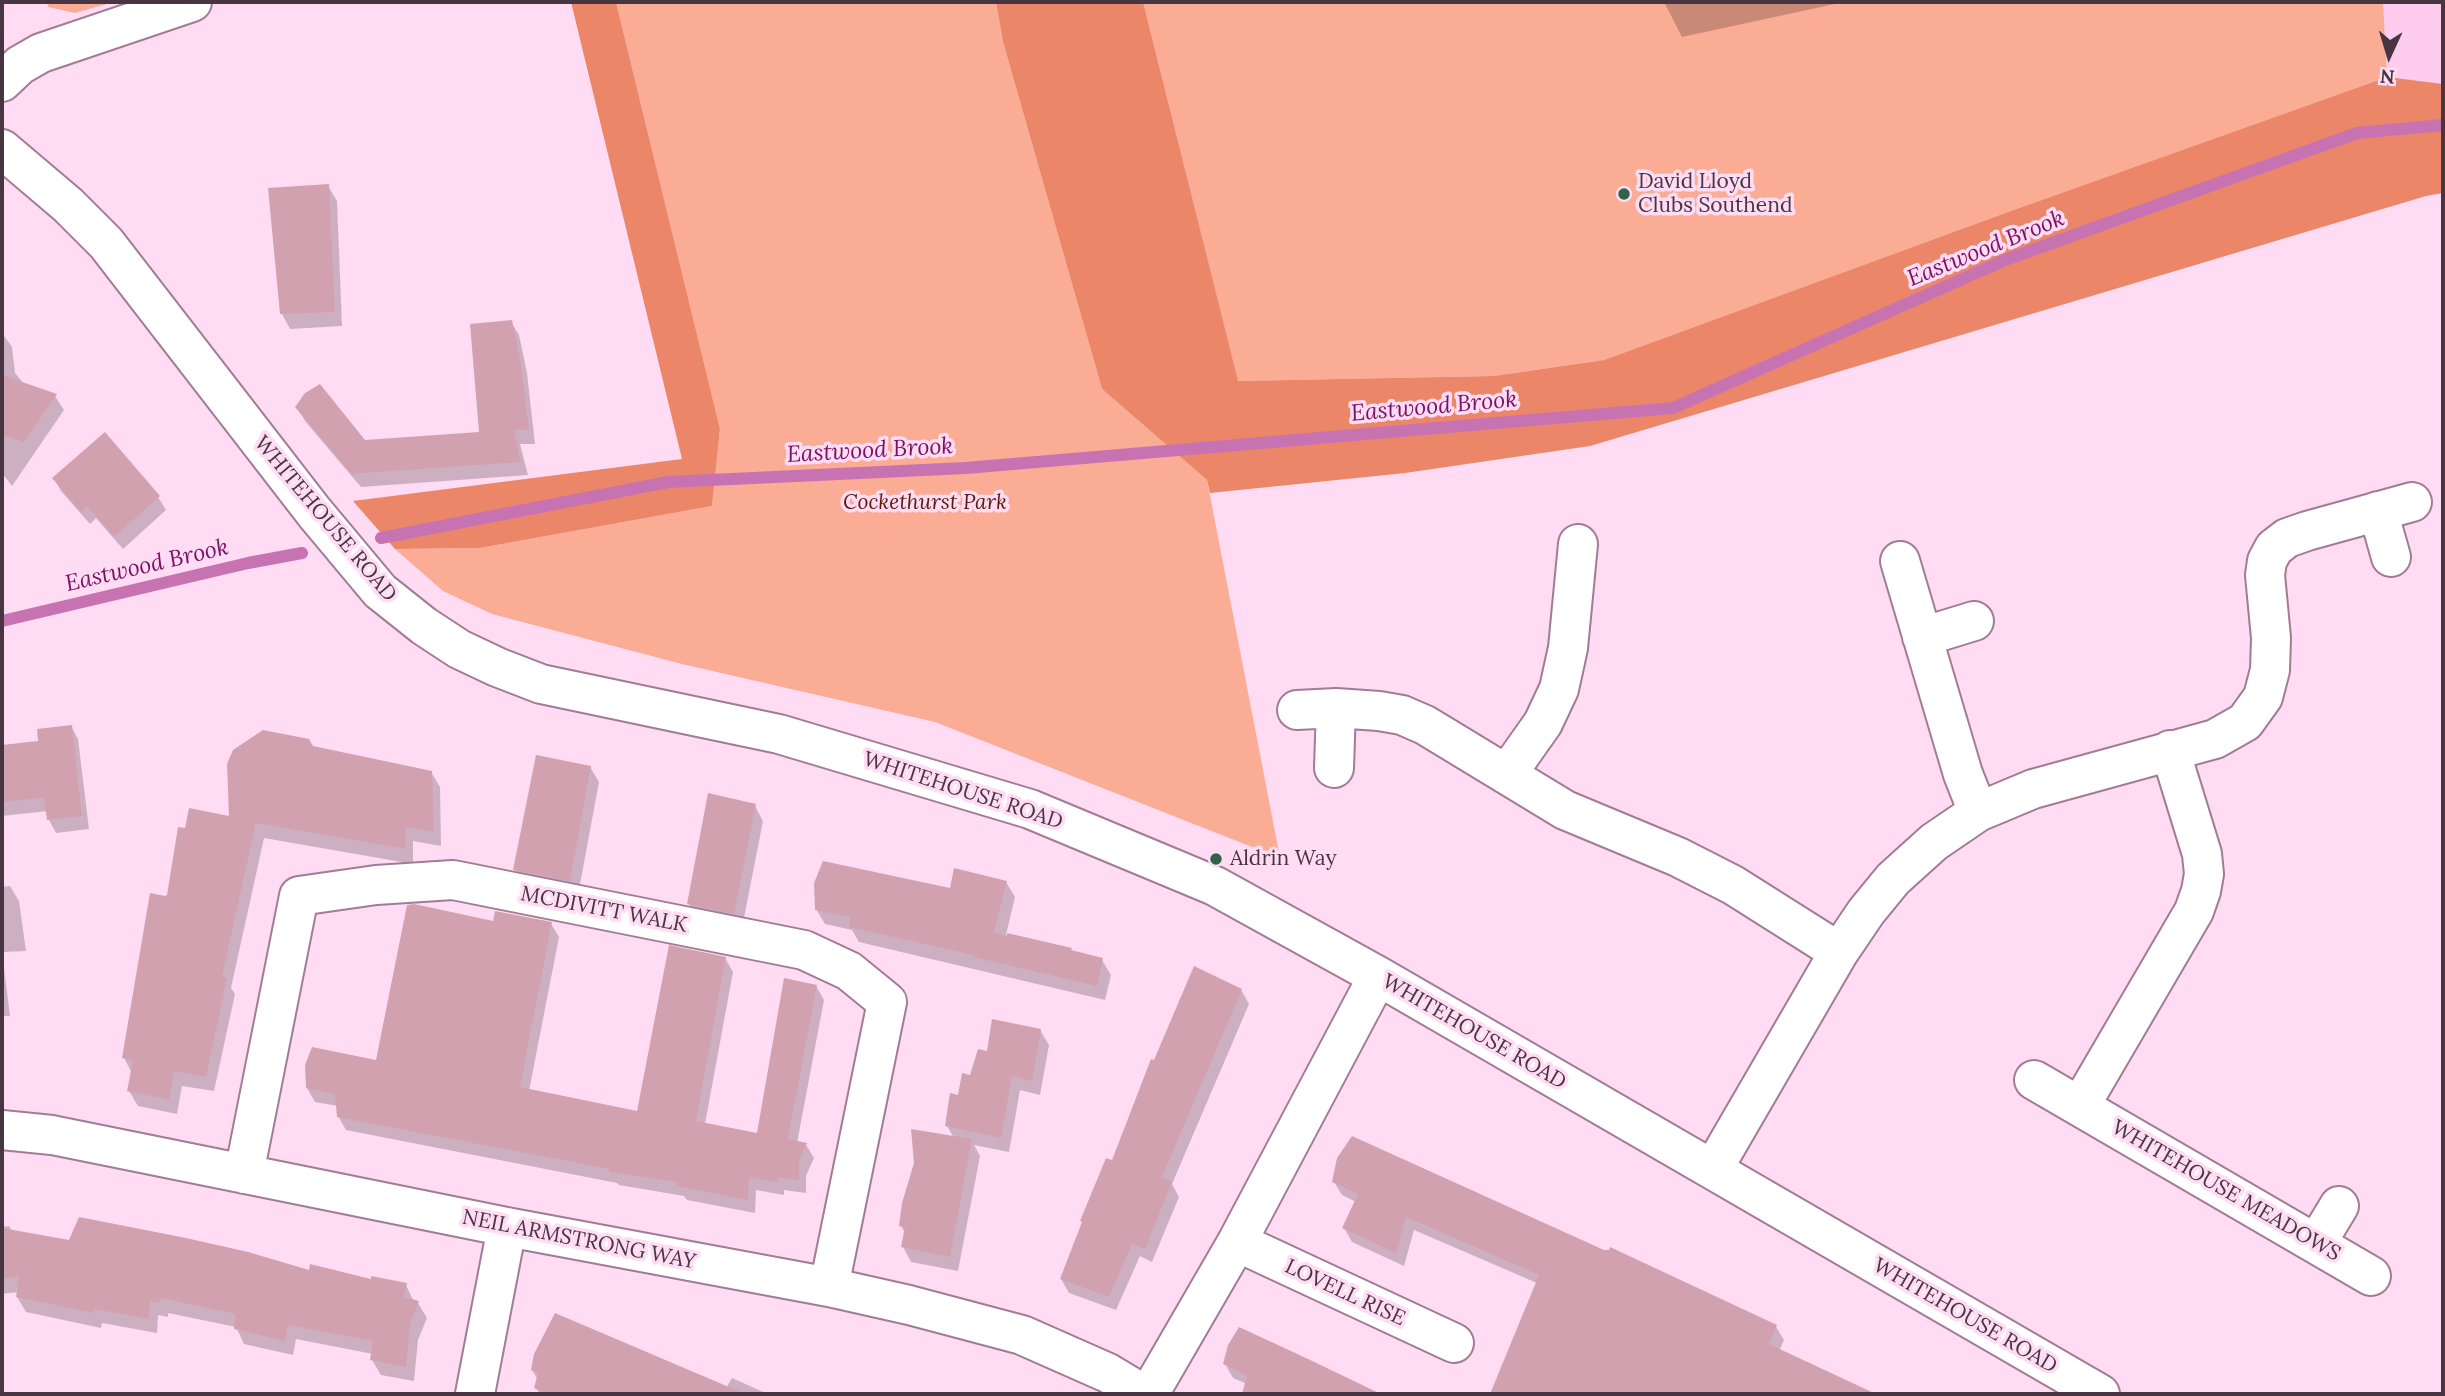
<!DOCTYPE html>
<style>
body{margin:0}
#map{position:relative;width:2445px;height:1396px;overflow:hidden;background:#ffdcf3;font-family:Lora,serif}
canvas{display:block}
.frame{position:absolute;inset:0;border:4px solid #473641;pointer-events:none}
.north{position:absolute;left:2354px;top:21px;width:70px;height:70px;-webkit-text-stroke:5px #ffdcf3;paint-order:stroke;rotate:184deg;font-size:19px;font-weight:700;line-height:28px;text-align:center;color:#473641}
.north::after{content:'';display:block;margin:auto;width:24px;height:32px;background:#473641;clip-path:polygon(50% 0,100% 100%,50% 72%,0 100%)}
</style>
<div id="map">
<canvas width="2445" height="1396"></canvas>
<div class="frame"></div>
<div class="north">N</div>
</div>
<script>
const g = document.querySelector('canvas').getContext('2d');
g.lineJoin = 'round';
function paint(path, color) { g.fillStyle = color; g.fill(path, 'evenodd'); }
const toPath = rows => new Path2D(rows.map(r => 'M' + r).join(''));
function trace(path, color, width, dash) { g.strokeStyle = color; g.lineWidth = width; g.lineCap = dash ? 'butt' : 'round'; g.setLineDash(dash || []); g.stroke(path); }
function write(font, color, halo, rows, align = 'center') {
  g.font = font + ' Lora,serif'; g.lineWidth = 7; g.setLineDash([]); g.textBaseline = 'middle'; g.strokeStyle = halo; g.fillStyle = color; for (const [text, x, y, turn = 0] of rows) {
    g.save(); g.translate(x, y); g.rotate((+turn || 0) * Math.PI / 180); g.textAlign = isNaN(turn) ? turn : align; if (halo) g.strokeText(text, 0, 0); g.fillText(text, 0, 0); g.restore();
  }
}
paint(toPath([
 [2383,2,2443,2,2443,84,2387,77]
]), '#feccef');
paint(toPath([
 [47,2,114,2,75,13,48,7],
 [616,2,996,2,1003,42,1102,389,1207,480,1280,858,935,722,682,664,492,614,443,591,395,549,480,548,712,506,720,429],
 [1143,2,2383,2,2387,77,2008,212,1604,360,1494,376,1237,381]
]), '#fbac94');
paint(toPath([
 [571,2,616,2,720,429,712,506,480,548,395,549,353,501,682,459],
 [996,2,1143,2,1238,381,1494,376,1604,360,2008,212,2387,77,2443,84,2443,193,2426,196,1590,446,1405,473,1210,493,1207,480,1102,389,1003,42]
]), '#eb8768');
paint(toPath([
 [1664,2,1844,2,1682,37],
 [328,186,337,201,342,326,290,329,282,314],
 [511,322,519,335,527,373,535,444,520,444,528,475,361,487,305,421,297,407,364,442,480,434],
 [2,333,12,347,15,373,25,385,55,396,64,410,12,486,2,473],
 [54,478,158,497,166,510,123,549,96,518,90,524,61,491],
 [71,726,78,739,89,829,56,833,49,820,48,811,2,816,2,747,40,743],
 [312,747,431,772,440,787,441,846,413,841,413,864,264,838,231,988,235,994,214,1091,182,1086,177,1114,138,1106,129,1091,132,1073,124,1058,165,898,230,818],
 [590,767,599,782,578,895,524,884,515,869],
 [755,806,763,821,742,928,698,919,689,904],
 [1006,882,1015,897,1006,935,1070,950,1102,960,1111,975,1105,1000,859,942,852,930,825,924,816,909],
 [10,886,19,901,26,951,2,952,10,1016,2,1016,2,887],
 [495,923,551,924,559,937,529,1091,638,1113,725,958,733,972,705,1124,759,1135,816,986,824,1000,797,1143,806,1145,814,1158,806,1176,806,1193,784,1190,784,1195,756,1190,755,1213,687,1200,684,1196,619,1185,617,1183,346,1130,338,1116,338,1106,315,1102,307,1088,378,1062],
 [1241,990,1249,1004,1172,1184,1179,1197,1152,1262,1140,1256,1116,1310,1069,1293,1061,1279,1113,1162],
 [1040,1030,1049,1045,1040,1095,1020,1090,1009,1152,974,1145,980,1156,958,1271,911,1262,903,1247,905,1233,901,1226,954,1138,947,1126,960,1097,988,1053],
 [1334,1182,1776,1327,1784,1340,1779,1351,1856,1394,1492,1394,1537,1283,1414,1230,1404,1266,1352,1242,1344,1228,1356,1202,1342,1195],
 [9,1226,12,1231,70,1242,406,1285,414,1302,418,1303,427,1318,418,1340,414,1381,381,1375,372,1360,373,1354,296,1339,293,1355,244,1344,236,1327,168,1313,168,1317,158,1315,157,1333,102,1323,101,1328,26,1312,17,1297,18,1292,2,1294,2,1227],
 [1225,1364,1344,1388,1340,1394,1247,1394,1245,1391,1247,1384,1233,1378],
 [532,1370,726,1388,732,1378,768,1394,540,1394,536,1388,538,1380]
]), '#0003');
trace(toPath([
 [381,538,668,482,966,468,1673,408,2005,260,2357,133,2443,125],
 [2,621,248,563,302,553]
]), '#c873b1', 12);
paint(toPath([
 [329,184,335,312,280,314,268,188],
 [512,320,520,358,529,430,514,430,521,462,351,474,295,407,305,393,320,384,365,440,479,432,470,324],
 [2,375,57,394,24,442,2,435],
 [105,432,160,496,114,537,87,506,81,512,52,478],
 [72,725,82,816,47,820,44,798,2,802,2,745,38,741,37,729],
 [263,730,309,739,313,746,432,771,434,832,406,827,405,849,256,823,222,977,227,978,206,1077,174,1071,169,1100,127,1091,133,1060,122,1058,150,893,165,896,167,895,178,827,185,828,189,808,229,816,227,764,233,750],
 [536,755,591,766,570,881,513,870],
 [708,793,756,804,734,914,687,904],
 [823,861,950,888,954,868,1007,881,994,933,1007,936,1007,933,1072,948,1071,950,1103,958,1097,986,973,957,974,955,849,927,850,917,815,910,814,883],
 [414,904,493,921,495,911,552,922,520,1087,637,1111,669,945,726,957,696,1121,757,1133,784,978,817,985,788,1139,807,1143,799,1161,799,1180,777,1177,777,1182,749,1177,748,1200,677,1186,677,1182,609,1172,609,1169,337,1117,335,1094,306,1088,305,1065,312,1047,376,1060,407,905],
 [1194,966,1242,989,1162,1177,1172,1182,1145,1249,1132,1244,1109,1297,1060,1279,1082,1222,1080,1221,1106,1158,1112,1160,1151,1059,1154,1060],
 [992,1019,1041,1029,1032,1081,1012,1076,1001,1138,945,1126,950,1093,958,1095,962,1073,970,1075,978,1049,987,1051],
 [911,1129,972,1139,950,1257,901,1247,905,1227,899,1226,902,1203,914,1163],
 [1352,1136,1604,1250,1609,1250,1610,1247,1777,1325,1769,1344,1876,1394,1490,1394,1539,1275,1406,1217,1396,1253,1342,1228,1358,1194,1332,1182,1337,1158],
 [79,1217,186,1238,248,1252,309,1270,310,1264,371,1279,371,1276,407,1283,404,1297,419,1301,410,1324,406,1367,370,1360,373,1341,288,1325,285,1341,234,1329,235,1314,160,1298,160,1303,150,1301,149,1319,94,1309,93,1313,16,1297,19,1276,2,1278,2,1228,69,1240],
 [555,1313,743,1393,743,1394,549,1394,534,1388,538,1373,531,1370,534,1354],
 [1239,1327,1306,1358,1381,1394,1242,1394,1247,1376,1223,1364,1228,1345]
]), '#d2a1b0');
const minor = toPath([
 [2,82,20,65,41,53,192,2],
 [2,149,68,205,106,243,314,512,380,591,424,626,459,649,497,667,541,684,779,734,1030,809,1215,886,1378,976,2100,1394],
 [2378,511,2391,557],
 [1900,561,1963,774,1978,812],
 [1922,637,1974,621],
 [1297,710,1336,708,1379,711,1402,715,1425,725,1565,810,1678,857,1733,885,1839,952],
 [1334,768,1336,708],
 [1507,774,1543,723,1559,689,1568,648,1578,544],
 [2034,1080,2371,1276],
 [2080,1106,2194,911,2201,891,2204,874,2202,854,2170,750],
 [2,1130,52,1135,507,1227,829,1287,909,1305,1022,1335,1108,1373,1143,1394],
 [1713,1169,1839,952,1866,912,1893,879,1934,842,1978,812,2033,789,2215,739,2245,722,2263,697,2270,670,2271,638,2265,575,2267,561,2274,548,2287,538,2307,531,2412,502],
 [244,1174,299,896,376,885,453,880,804,950,849,971,887,1002,829,1287],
 [1237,1242,1454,1343],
 [2316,1244,2339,1206],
 [475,1394,507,1227],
 [1149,1394,1237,1242,1378,976]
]);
trace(minor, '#a27b96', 42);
trace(minor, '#fff', 38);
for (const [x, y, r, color] of [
 [1624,194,7,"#306347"],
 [1216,859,7,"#306347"]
]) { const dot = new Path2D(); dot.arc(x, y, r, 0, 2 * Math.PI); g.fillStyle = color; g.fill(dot); trace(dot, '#ffdcf3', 2.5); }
write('21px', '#473641', '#ffdcf3', [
 ["David Lloyd",1638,182],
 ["Clubs Southend",1638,206],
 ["Aldrin Way",1230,859]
], 'left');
write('italic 21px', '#5b1d08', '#ffdcf3', [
 ["Cockethurst Park",925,503]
]);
write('21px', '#473641', '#ffdcf3', [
 ["WHITEHOUSE ROAD",325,519,50],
 ["WHITEHOUSE ROAD",963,791,18],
 ["MCDIVITT WALK",604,910,11],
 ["WHITEHOUSE ROAD",1474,1032,30],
 ["WHITEHOUSE MEADOWS",2226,1191,30],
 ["NEIL ARMSTRONG WAY",579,1240,11],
 ["LOVELL RISE",1345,1293,25],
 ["WHITEHOUSE ROAD",1965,1316,30]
]);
write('italic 23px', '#791165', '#ffdcf3', [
 ["Eastwood Brook",1986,249,-22],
 ["Eastwood Brook",1434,407,-5],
 ["Eastwood Brook",870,451,-3],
 ["Eastwood Brook",147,566,-13]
]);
</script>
